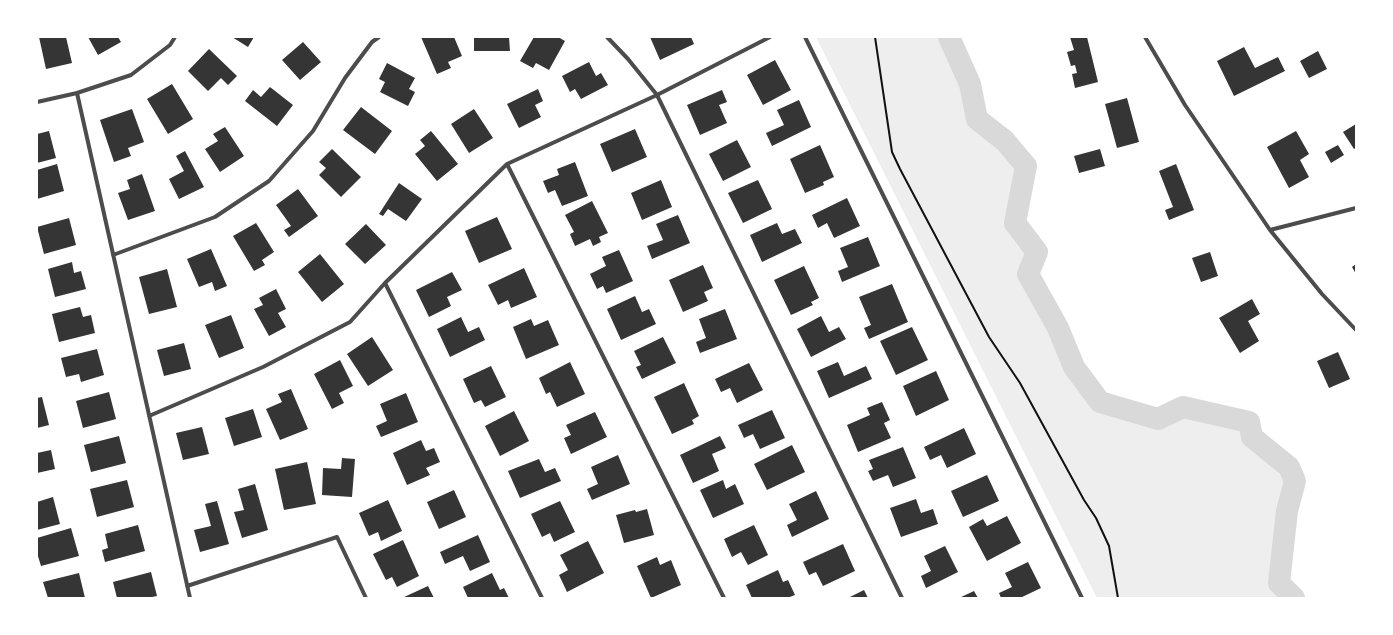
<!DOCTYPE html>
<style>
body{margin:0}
#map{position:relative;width:1393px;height:635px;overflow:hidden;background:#fff;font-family:Karla,sans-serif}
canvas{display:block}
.frame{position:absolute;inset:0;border:38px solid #fff;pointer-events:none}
</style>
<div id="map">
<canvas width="1393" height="635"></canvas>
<div class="frame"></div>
</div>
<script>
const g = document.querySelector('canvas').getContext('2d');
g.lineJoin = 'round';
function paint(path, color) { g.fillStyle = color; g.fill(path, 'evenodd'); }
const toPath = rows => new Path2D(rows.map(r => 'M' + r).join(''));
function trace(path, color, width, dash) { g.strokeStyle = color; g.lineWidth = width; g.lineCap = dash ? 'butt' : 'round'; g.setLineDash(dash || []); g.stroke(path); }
paint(toPath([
 [816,37,949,37,970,84,977,119,1005,141,1026,166,1015,223,1037,252,1028,274,1058,328,1075,367,1100,402,1158,419,1183,407,1249,422,1252,437,1289,467,1295,481,1287,511,1279,583,1294,598,1097,598]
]), '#eee');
trace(toPath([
 [949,37,970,84,977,119,1005,141,1026,166,1015,223,1037,252,1028,274,1058,328,1074,367,1100,402,1158,419,1183,407,1249,422,1252,437,1289,467,1295,481,1287,511,1279,583,1294,598]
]), '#d9d9d9', 22);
paint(toPath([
 [39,37,66,37,72,63,46,69],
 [88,37,118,37,121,42,98,55],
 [232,37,254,37,248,47],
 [421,37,454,37,462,56,448,62,451,68,437,74],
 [474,37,509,37,510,51,474,51],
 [534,37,558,37,565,41,549,70,536,63,533,68,520,61],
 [650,37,691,37,694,44,660,60],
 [1070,37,1087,37,1098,82,1075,88,1072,74,1077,73,1075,65,1071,66,1067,52,1074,50],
 [303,42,321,62,300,80,282,60],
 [1244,47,1255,68,1278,57,1285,71,1234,96,1217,61],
 [209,49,237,76,228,85,221,78,208,91,188,71],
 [1318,51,1327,69,1309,78,1300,61],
 [775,60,791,90,763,105,747,75],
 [589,62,596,76,601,73,608,85,581,99,575,89,570,92,562,76],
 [387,63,415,78,409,89,415,92,408,106,380,92,385,82,379,79],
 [172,84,193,119,168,134,147,99],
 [270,87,293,105,277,126,245,101,253,90,261,97],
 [538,89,543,101,535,105,541,117,519,128,507,104],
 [722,90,727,102,719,105,727,123,700,135,687,105],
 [1127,98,1139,142,1117,148,1105,104],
 [799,100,811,127,772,146,766,133,784,125,777,110],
 [361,107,392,131,375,154,343,130],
 [132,109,144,142,128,148,131,156,114,162,100,120],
 [474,109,493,138,469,153,451,124],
 [1356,124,1356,148,1354,149,1343,132],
 [225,127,244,156,220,172,205,149,218,141,213,134],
 [635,129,647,157,612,172,600,144],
 [49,131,56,158,37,163,37,134],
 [431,131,458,164,437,181,415,154,425,146,420,140],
 [1296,131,1309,154,1300,160,1309,177,1289,188,1267,147],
 [737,140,751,167,723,181,709,154],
 [820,145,834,177,823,182,824,185,805,193,790,159],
 [1338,145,1344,155,1331,163,1325,152],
 [332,149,361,177,341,197,319,175,326,168,319,162],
 [1100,149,1105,166,1079,173,1074,156],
 [185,151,204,187,179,199,169,179,184,171,176,156],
 [575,162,588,196,562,206,555,190,548,193,543,181,559,175,557,169],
 [57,164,64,191,37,199,37,170],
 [1176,164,1194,210,1169,220,1165,210,1173,207,1159,171],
 [142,174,155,211,128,220,118,193,130,189,127,180],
 [661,180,672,207,642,220,631,193],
 [758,180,772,209,743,223,728,193],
 [399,183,422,199,406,221,388,209,383,216,379,214],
 [298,189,318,216,289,237,284,230,291,226,276,205],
 [847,198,860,226,834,238,827,223,818,228,812,215],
 [592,201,608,233,599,237,601,242,593,246,590,239,575,246,570,234,574,232,565,215],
 [678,215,690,243,652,259,647,246,663,240,656,224],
 [497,217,512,249,479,263,465,231],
 [69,218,76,245,44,254,37,227],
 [256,223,274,252,262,260,265,265,254,271,233,236],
 [777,223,782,234,795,229,802,243,762,262,750,235],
 [366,224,386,245,365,264,345,244],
 [868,237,880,266,842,282,838,271,848,267,840,248],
 [211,249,227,286,215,291,212,282,199,287,187,259],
 [619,250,633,281,606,293,603,286,597,289,590,274,606,266,602,257],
 [1210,252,1218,276,1201,282,1192,258],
 [320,254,344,284,322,302,298,272],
 [72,262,74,273,81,271,86,289,55,297,48,269],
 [1356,264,1356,274,1352,267],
 [703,265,713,288,704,292,708,301,683,312,669,280],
 [804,266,819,298,811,302,813,305,791,315,774,280],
 [524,268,537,297,511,308,508,300,498,305,488,285],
 [167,269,177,307,149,314,139,277],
 [452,272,462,290,447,297,451,306,429,317,416,290],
 [892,284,908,322,869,339,864,328,871,325,859,297],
 [276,289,286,309,278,313,286,327,269,336,254,309,263,305,259,298],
 [635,296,642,312,649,309,656,324,621,340,607,309],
 [1252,299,1260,314,1248,321,1259,341,1240,353,1219,318],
 [80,307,83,317,91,315,95,333,59,342,52,314],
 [725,309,737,339,700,353,696,342,706,338,699,319],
 [231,315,244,348,219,358,205,325],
 [821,316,829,332,839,327,846,339,811,357,797,329],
 [461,317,468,332,479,327,485,340,450,357,437,329],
 [531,319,534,326,548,320,559,345,526,359,513,327],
 [912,327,928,360,896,375,880,341],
 [372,337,393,370,368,386,347,354],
 [663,337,676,363,642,379,636,367,641,365,634,351],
 [184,343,191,369,164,376,157,350],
 [97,349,104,375,81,382,79,374,66,377,61,358],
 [1338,352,1350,379,1329,388,1317,361],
 [340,360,353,386,339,393,344,403,332,409,314,374],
 [570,362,585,394,557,407,550,392,546,394,539,378],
 [838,362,844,376,866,366,872,379,829,398,817,371],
 [749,363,763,390,737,403,730,388,721,392,715,379],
 [491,366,506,397,485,407,481,400,474,403,463,379],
 [936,371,949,400,916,416,903,386],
 [684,383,699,416,692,420,694,424,672,434,654,397],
 [291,389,308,429,280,440,266,409,282,402,278,394],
 [109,392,116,419,83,428,76,401],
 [406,393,418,422,381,437,376,426,387,421,380,404],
 [42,397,49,425,37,428,37,398],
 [882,402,890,420,884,423,891,438,858,452,847,425,870,415,867,408],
 [253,409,262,437,234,446,225,418],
 [772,410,785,438,760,449,753,434,744,438,738,425],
 [514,411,529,441,500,456,485,426],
 [595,412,607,437,571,454,564,438,571,435,566,425],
 [202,427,209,454,183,460,176,433],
 [964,428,976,454,947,468,941,455,930,460,924,447],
 [119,436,126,463,91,472,84,445],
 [720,436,726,448,712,454,719,471,693,483,680,455],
 [421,440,426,451,434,448,440,462,426,468,430,475,407,485,393,453],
 [792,445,805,472,767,490,754,464],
 [903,447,916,478,893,487,888,475,873,481,868,471,873,469,869,460],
 [51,450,55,469,37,473,37,453],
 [618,455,630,484,592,500,587,489,598,484,591,467],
 [342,458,355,459,352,497,322,495,323,468,341,469],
 [539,459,545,472,555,468,561,481,520,498,508,471],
 [307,462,316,504,284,510,275,469],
 [987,475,999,501,963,517,951,491],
 [127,480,134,507,97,517,90,489],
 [723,480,726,489,735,484,744,504,713,518,700,490],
 [255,484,268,530,242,538,234,512,244,510,238,489],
 [454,490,466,517,439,529,427,502],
 [816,491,829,519,792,537,787,525,797,520,789,504],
 [53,497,60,524,37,530,37,502],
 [916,499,921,513,933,509,938,524,901,537,890,508],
 [388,500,402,531,381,541,378,532,369,536,359,513],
 [217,501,229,544,200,552,194,530,211,526,205,504],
 [560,501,575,532,554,542,550,533,542,537,531,514],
 [647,509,654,535,624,543,616,515,635,510,636,512],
 [1007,516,1021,543,987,561,969,527,983,519,987,526],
 [138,525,145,551,105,562,102,550,108,548,105,534],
 [754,525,768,555,748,565,741,552,732,557,724,539],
 [71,528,79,556,41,566,37,553,37,538],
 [478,535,490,562,470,571,463,556,445,564,440,552],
 [403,540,419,576,397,587,392,577,386,580,373,554],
 [588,541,604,573,567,592,559,575,568,570,560,555],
 [843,544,855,571,823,586,816,572,809,575,803,562],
 [945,546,958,572,926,588,921,576,931,571,924,556],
 [657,557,660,565,671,560,681,585,651,598,637,566],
 [1028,562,1041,588,1020,598,1001,598,999,593,1012,587,1005,573],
 [778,570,783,582,788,580,795,595,787,598,752,598,746,585],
 [151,572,157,596,147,598,117,598,113,582],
 [79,573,85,598,48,598,43,582],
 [492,573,500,590,504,588,509,598,468,598,463,587],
 [428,586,434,598,402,598],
 [864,590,868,598,848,598],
 [974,591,978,598,959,598]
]), '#353535');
trace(toPath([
 [875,37,892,152,900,169,989,337,1020,383,1084,500,1096,518,1109,546,1118,598]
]), '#111', 2);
trace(toPath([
 [607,37,628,59,657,95,902,598],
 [805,37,1082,598],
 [1145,37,1185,105,1270,230,1322,294,1356,330],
 [77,93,190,598],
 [37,102,77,93,131,75,170,45,175,37],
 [507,164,724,598],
 [1270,230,1356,208],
 [113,255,215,217,269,181,313,131,345,78,372,42,379,37],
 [385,283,542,598],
 [149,416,263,367,350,322,385,283,507,164,657,95,770,37],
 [187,586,337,537,366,598]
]), '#4c4c4c', 4);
</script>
